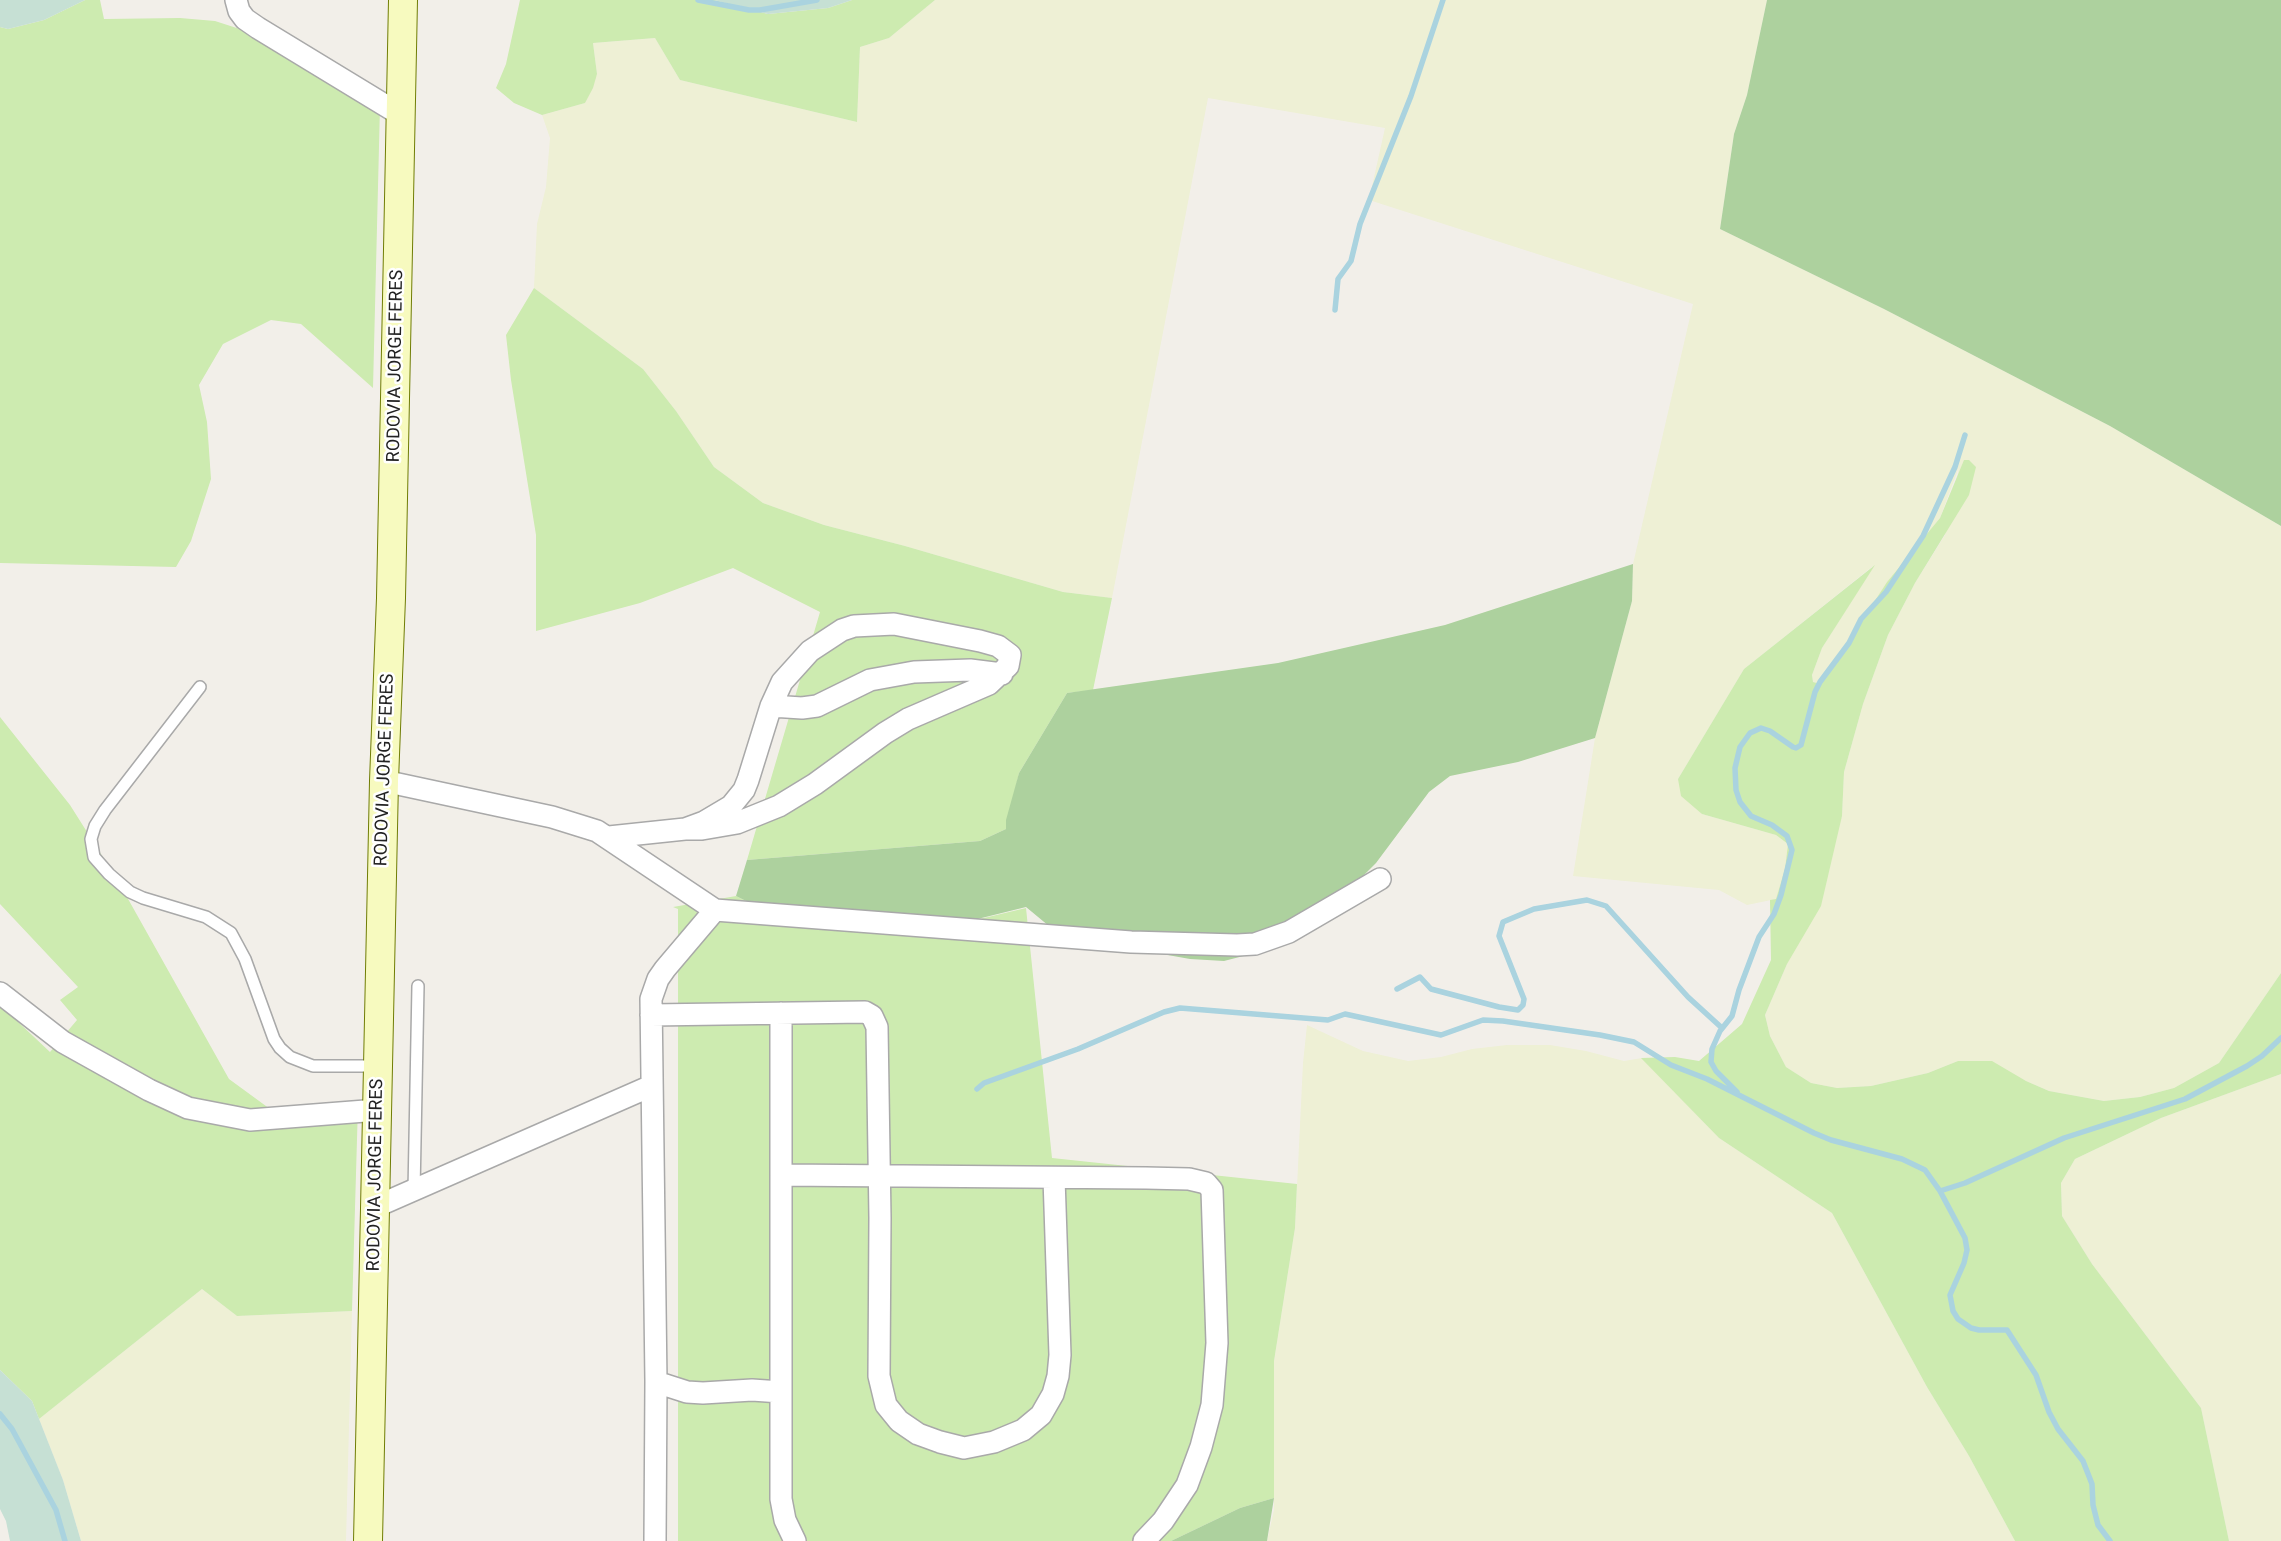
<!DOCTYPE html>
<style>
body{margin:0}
canvas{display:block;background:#f2efe9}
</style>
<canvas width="2281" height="1541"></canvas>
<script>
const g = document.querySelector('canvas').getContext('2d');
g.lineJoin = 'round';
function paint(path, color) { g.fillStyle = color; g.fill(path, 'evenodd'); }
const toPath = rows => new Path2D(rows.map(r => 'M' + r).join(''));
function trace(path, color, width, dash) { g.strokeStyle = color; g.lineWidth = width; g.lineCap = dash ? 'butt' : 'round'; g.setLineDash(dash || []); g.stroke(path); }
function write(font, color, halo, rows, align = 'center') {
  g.font = font + ' Roboto,sans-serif'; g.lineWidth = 5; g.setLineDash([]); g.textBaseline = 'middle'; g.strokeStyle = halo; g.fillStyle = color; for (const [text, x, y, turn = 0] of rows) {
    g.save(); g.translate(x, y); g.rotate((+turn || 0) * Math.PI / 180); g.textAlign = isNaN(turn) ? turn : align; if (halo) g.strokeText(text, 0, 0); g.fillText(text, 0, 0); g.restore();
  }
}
paint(toPath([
 [935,0,1767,0,1747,95,1734,134,1720,229,1884,309,2110,426,2281,526,2281,973,2219,1063,2174,1088,2140,1097,2104,1101,2049,1091,2026,1081,1958,1061,1928,1073,1871,1086,1837,1088,1811,1083,1786,1067,1770,1036,1765,1015,1787,964,1842,816,1844,772,1863,704,1888,635,1915,583,1945,535,1959,467,1940,518,1887,582,1821,684,1813,682,1812,675,1822,648,1873,566,1744,669,1678,779,1702,814,1776,835,1788,844,1785,869,1776,899,1747,905,1719,890,1573,876,1595,738,1632,601,1633,564,1693,304,1369,200,1385,128,1208,98,1112,598,1063,592,905,546,824,525,763,503,714,467,676,411,643,369,534,288,537,224,546,187,550,138,542,115,585,103,597,74,593,43,655,38,680,80,857,122,860,47,889,38],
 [1307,1025,1363,1051,1408,1061,1441,1057,1472,1049,1507,1045,1550,1045,1586,1051,1624,1061,1642,1058,1719,1138,1832,1213,1927,1387,1969,1456,2015,1541,1267,1541,1274,1510,1274,1361,1295,1228,1303,1063],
 [2281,1074,2281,1541,2229,1541,2201,1408,2092,1264,2062,1216,2061,1183,2075,1159,2161,1118],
 [202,1289,237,1316,352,1311,346,1541,81,1541,63,1480,39,1419]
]), '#eef0d5');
paint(toPath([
 [85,0,100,0,104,19,180,18,215,21,249,32,380,106,373,388,301,324,271,320,223,344,199,385,207,422,211,479,191,541,176,567,0,563,0,27,8,29,44,20],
 [520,0,714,0,768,14,828,8,852,0,935,0,889,38,860,47,857,122,680,80,655,38,593,43,597,74,593,88,585,103,542,115,514,103,496,88,506,64],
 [534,288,643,369,676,411,714,467,763,503,824,525,905,546,1063,592,1112,598,1093,690,1067,693,1019,773,1006,829,980,841,747,860,820,612,733,568,640,603,536,631,536,535,511,380,506,335],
 [1964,460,1969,460,1976,467,1969,495,1915,583,1888,635,1863,704,1844,772,1842,816,1821,906,1787,964,1765,1015,1770,1036,1786,1067,1811,1083,1837,1088,1871,1086,1928,1073,1958,1061,1992,1061,2026,1081,2049,1091,2104,1101,2140,1097,2174,1088,2219,1063,2281,973,2281,1074,2161,1118,2075,1159,2061,1183,2062,1216,2092,1264,2201,1408,2229,1541,2015,1541,1969,1456,1927,1387,1832,1213,1719,1138,1641,1058,1675,1057,1699,1061,1742,1024,1771,960,1770,900,1776,899,1785,869,1788,844,1776,835,1702,814,1681,796,1678,779,1744,669,1875,565,1822,648,1812,675,1813,682,1821,684,1887,582,1940,518],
 [0,717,70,805,118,881,229,1079,281,1117,358,1105,352,1311,237,1316,202,1289,39,1419,32,1401,0,1370,0,1005,50,1052,77,1020,60,1000,78,987,0,904],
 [736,896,770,913,925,932,1026,908,1052,1158,1297,1184,1295,1228,1274,1361,1274,1498,1240,1508,1171,1541,678,1541,678,909,673,907]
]), '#cdebb0');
paint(toPath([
 [1767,0,2281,0,2281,526,2110,426,1884,309,1720,229,1734,134,1747,95],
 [1633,564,1632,601,1595,738,1518,762,1450,776,1429,792,1376,863,1349,890,1255,953,1224,961,1190,959,1061,936,1026,907,925,932,770,913,736,896,747,860,980,841,1006,829,1006,820,1019,773,1067,693,1278,663,1445,625],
 [1274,1498,1267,1541,1171,1541,1240,1508]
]), '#add19e');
paint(toPath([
 [0,0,85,0,44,20,8,29,0,27],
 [714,0,852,0,828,8,768,14],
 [0,1370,32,1401,63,1480,81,1541,10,1541,6,1521,0,1509]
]), '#c6e0d4');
trace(toPath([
 [698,0,749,10,760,10,817,0],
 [1335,310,1338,279,1351,261,1360,224,1411,96,1443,0],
 [1397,989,1420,977,1431,989,1499,1007,1518,1010,1523,1005,1524,999,1499,936,1503,922,1534,909,1587,900,1606,906,1688,997,1722,1028],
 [977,1089,984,1083,1078,1049,1164,1012,1180,1008,1328,1020,1345,1014,1441,1035,1483,1020,1503,1021,1600,1035,1634,1042,1671,1065,1707,1079,1814,1133,1831,1140,1902,1159,1925,1170,1940,1191,1965,1238,1967,1250,1964,1263,1950,1295,1953,1311,1958,1319,1971,1328,1979,1330,2007,1330,2036,1375,2049,1412,2058,1429,2083,1461,2092,1484,2093,1505,2098,1525,2110,1541],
 [1737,1092,1716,1071,1711,1062,1712,1049,1720,1031,1732,1016,1739,990,1759,937,1774,914,1781,895,1792,850,1787,836,1772,825,1751,816,1740,802,1736,790,1735,768,1740,747,1750,733,1761,728,1770,731,1793,747,1796,748,1801,745,1815,692,1820,682,1849,643,1861,619,1886,592,1923,536,1955,467,1965,435],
 [1940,1191,1965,1183,2064,1138,2185,1099,2247,1066,2262,1056,2281,1038],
 [0,1414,12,1429,56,1510,65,1541]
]), '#aad3df', 5.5);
const lane = toPath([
 [200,687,105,810,95,826,91,839,94,857,109,874,130,892,143,898,206,917,231,933,245,959,274,1039,280,1048,290,1057,313,1066,378,1066],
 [414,1191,418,986]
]);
const street = toPath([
 [236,0,239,11,245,19,258,28,401,115],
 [771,706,802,708,817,706,870,680,914,672,970,670,1002,674],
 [384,781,552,817,597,831,715,910,1131,942,1237,945,1255,944,1289,932,1380,879],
 [609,837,685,829,704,822,731,806,744,790,748,780,771,706,782,682,810,651,842,630,854,626,894,624,980,641,998,646,1010,655,1008,666,989,684,908,719,885,733,815,784,779,806,737,823,702,829,685,829],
 [0,993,63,1042,149,1090,188,1108,250,1120,378,1110],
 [781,1013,781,1499,785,1520,795,1541],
 [651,1015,865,1012,872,1016,877,1027,880,1218,879,1376,886,1405,899,1421,918,1434,940,1442,964,1448,994,1442,1023,1430,1041,1415,1053,1394,1058,1376,1060,1355,1054,1178],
 [781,1175,1146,1178,1189,1179,1206,1183,1212,1190,1217,1343,1212,1405,1201,1447,1187,1485,1163,1521,1144,1541],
 [375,1207,651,1086],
 [656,1382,687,1392,703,1393,752,1390,781,1392],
 [655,1541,656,1382,651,999,658,979,665,969,715,910]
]);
const secondary = toPath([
 [368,1541,384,781,391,598,403,0]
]);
trace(lane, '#a9a9a9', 14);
trace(street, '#a9a9a9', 24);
trace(secondary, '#707d05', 30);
trace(lane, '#fff', 11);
trace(street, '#fff', 21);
trace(secondary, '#f7fabf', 28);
write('18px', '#222', '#fff', [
 ["RODOVIA JORGE FERES",396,366,-89],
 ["RODOVIA JORGE FERES",385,770,-88],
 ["RODOVIA JORGE FERES",376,1175,-89]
]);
</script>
